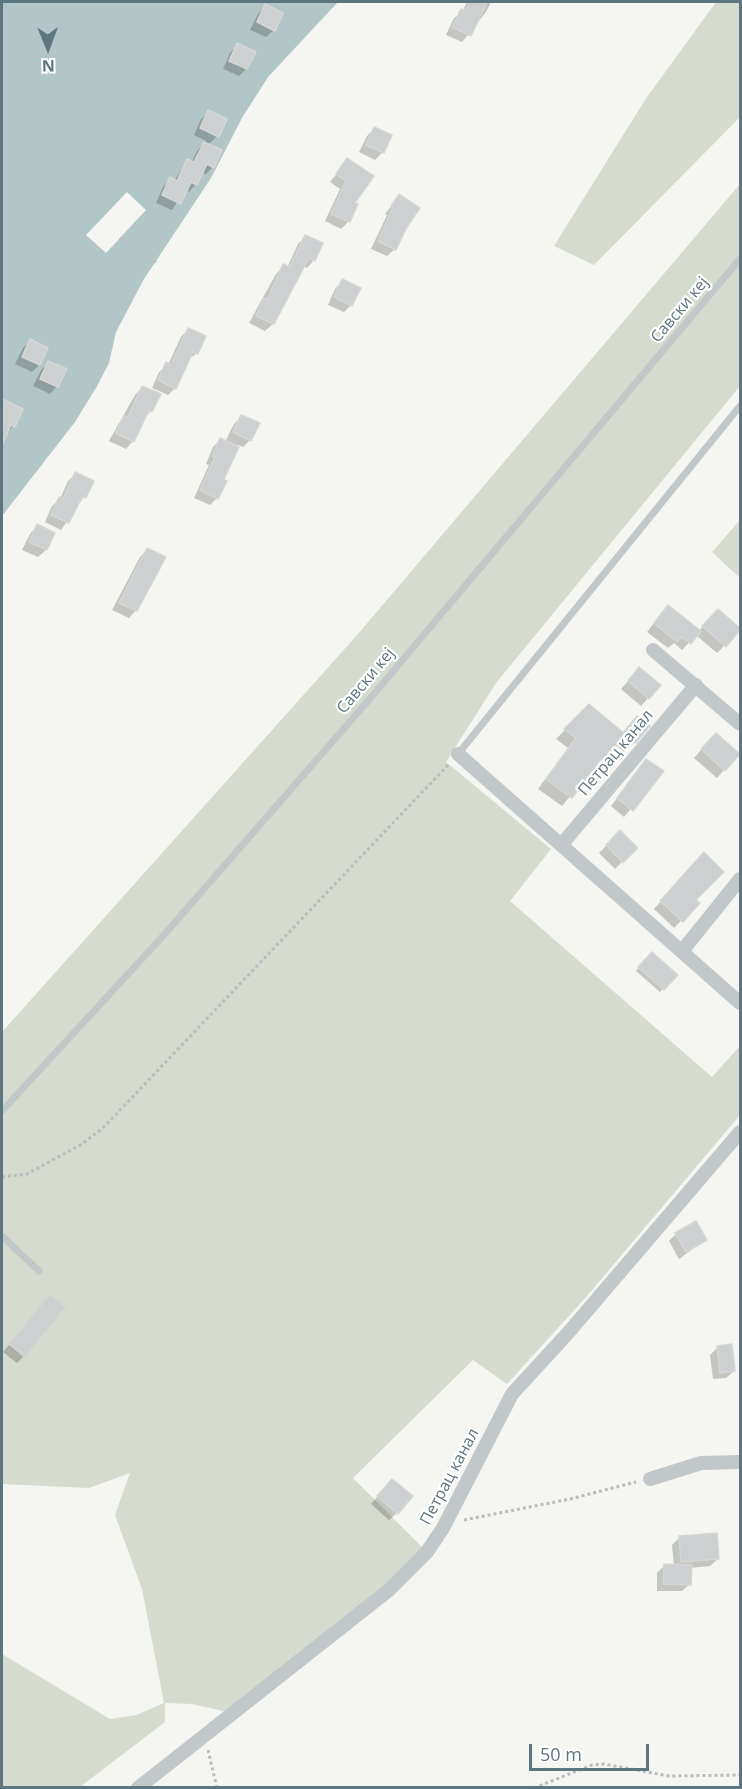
<!DOCTYPE html>
<meta charset="utf-8">
<style>
body{margin:0}
#map{position:relative;width:742px;height:1789px;overflow:hidden;background:#f5f5f1;font-family:"Open Sans",sans-serif}
canvas{display:block}
.frame{position:absolute;inset:0;border:3px solid #5e767f;pointer-events:none}
.north{position:absolute;left:18px;top:18px;width:60px;height:60px;-webkit-text-stroke:4px #fff;paint-order:stroke;rotate:179deg;font-size:16px;font-weight:700;line-height:24px;text-align:center;color:#5e767f}
.north::after{content:'';display:block;margin:auto;width:21px;height:27px;background:#5e767f;clip-path:polygon(50% 0,100% 100%,50% 72%,0 100%)}
.scale{position:absolute;left:529px;top:1744px;width:120px;height:27px;box-sizing:border-box;border:3px solid #5e767f;border-top:0;padding-left:8px;font-size:18px;line-height:21px;white-space:nowrap;color:#5e767f;-webkit-text-stroke:4px #fff;paint-order:stroke}
</style>
<div id="map">
<canvas width="742" height="1789"></canvas>
<div class="frame"></div>
<div class="north">N</div>
<div class="scale">50 m</div>
</div>
<script>
const g = document.querySelector('canvas').getContext('2d');
g.lineJoin = 'round';
function paint(path, color) { g.fillStyle = color; g.fill(path, 'evenodd'); }
const toPath = rows => new Path2D(rows.map(r => 'M' + r).join(''));
function trace(path, color, width, dash) { g.strokeStyle = color; g.lineWidth = width; g.lineCap = dash ? 'butt' : 'round'; g.setLineDash(dash || []); g.stroke(path); }
function write(font, color, halo, rows, align = 'center') {
  g.font = font + ' "Open Sans",sans-serif'; g.lineWidth = 4.5; g.setLineDash([]); g.textBaseline = 'middle'; g.strokeStyle = halo; g.fillStyle = color; for (const [text, x, y, turn = 0] of rows) {
    g.save(); g.translate(x, y); g.rotate((+turn || 0) * Math.PI / 180); g.textAlign = isNaN(turn) ? turn : align; if (halo) g.strokeText(text, 0, 0); g.fillText(text, 0, 0); g.restore();
  }
}
paint(toPath([
 [716,2,740,2,740,117,594,265,554,246,645,100],
 [740,184,740,386,496,683,446,762,551,849,510,901,712,1077,740,1046,740,1115,587,1296,507,1384,473,1360,353,1478,427,1552,233,1713,192,1704,165,1703,165,1722,80,1787,2,1788,2,1654,110,1719,136,1715,164,1703,142,1589,115,1515,130,1473,89,1488,2,1484,2,1032,358,634],
 [740,520,740,578,712,552]
]), '#d6dbd0');
paint(toPath([
 [2,2,338,2,268,77,242,118,211,178,144,279,116,332,109,363,96,388,75,422,2,516]
]), '#b3c6c7');
paint(toPath([
 [127,192,146,210,106,253,86,235]
]), '#f5f5f1');
paint(toPath([
 [467,2,491,2,486,12,462,42,446,35,454,18,462,12],
 [265,6,274,30,266,37,250,30,258,14],
 [237,45,246,69,239,76,223,69,230,53],
 [209,112,217,136,208,145,213,167,206,174,201,173,196,184,189,192,185,190,172,210,156,203,163,187,171,179,174,181,187,161,191,163,197,151,206,141,194,135,201,119],
 [374,129,383,152,375,160,359,152,367,136],
 [348,160,349,221,341,229,325,221,340,189,330,182],
 [400,196,405,226,395,249,387,256,371,249,387,215,385,214],
 [305,237,314,260,307,268,303,266,273,324,265,331,249,323,276,274,284,266,287,268,298,244],
 [342,281,351,305,344,312,328,305,335,289],
 [188,330,197,353,188,360,175,388,168,395,152,388,159,372,168,365,181,337],
 [30,341,46,348,39,365,32,372,15,364,23,348],
 [48,363,57,386,50,394,33,386,41,370],
 [142,387,151,411,143,419,133,441,126,449,109,441,135,395],
 [5,402,13,426,2,441,2,405],
 [241,417,250,440,243,447,238,445,222,480,217,498,210,505,194,498,209,465,206,464,213,447,220,440,225,442,234,424],
 [76,474,84,497,61,530,45,522,52,506,60,499,68,481],
 [37,526,53,534,46,550,38,557,22,550,30,534],
 [147,550,136,610,129,618,112,610,140,557],
 [661,614,699,631,710,618,740,630,717,653,696,635,682,650,674,643,668,648,647,632],
 [632,677,659,686,641,706,621,689],
 [589,706,622,734,637,718,635,742,624,752,614,744,562,806,538,789,568,748,556,739],
 [708,742,724,770,717,778,694,758],
 [646,761,662,772,624,817,611,806],
 [620,832,636,848,615,869,599,853],
 [697,862,694,900,698,903,674,928,654,909],
 [652,954,676,975,660,992,636,971],
 [676,1234,705,1240,679,1259,669,1241],
 [43,1304,24,1356,17,1363,3,1352],
 [718,1347,734,1371,726,1378,713,1379,710,1355],
 [385,1488,397,1513,389,1520,371,1504],
 [680,1537,718,1559,710,1566,690,1568,690,1584,682,1591,657,1591,657,1573,664,1566,674,1566,672,1545]
]), '#0003');
const building = toPath([
 [470,2,487,2,471,36,452,27,461,9,465,11,470,2],
 [265,4,283,13,275,31,257,22,265,4],
 [237,43,256,52,247,69,229,61,237,43],
 [208,110,227,119,219,137,200,128,208,110],
 [374,127,392,135,384,153,366,145,374,127],
 [204,142,222,150,214,168,207,164,197,185,191,182,181,204,162,195,170,177,177,181,187,159,194,162,204,142],
 [347,158,374,176,355,203,358,204,350,222,331,214,346,181,336,174,347,158],
 [399,194,420,208,407,227,396,250,378,241,393,207,391,206,399,194],
 [305,235,323,243,315,261,309,258,274,324,256,316,264,298,267,300,283,264,290,267,305,235],
 [342,279,361,288,352,306,334,297,342,279],
 [188,328,206,336,198,354,193,352,176,389,158,380,166,362,171,365,188,328],
 [30,339,48,348,40,365,22,357,30,339],
 [48,361,67,369,58,387,40,379,48,361],
 [142,386,161,394,152,412,149,410,134,442,116,433,124,416,128,417,142,386],
 [2,399,23,409,15,427,11,425,2,445,2,399],
 [241,415,260,423,251,441,233,432,241,415],
 [220,438,239,447,224,479,227,481,218,499,200,490,215,457,212,456,220,438],
 [75,472,94,481,86,498,82,497,69,523,51,515,59,497,63,499,75,472],
 [37,524,55,533,47,550,29,542,37,524],
 [147,548,166,557,137,611,119,603,147,548],
 [668,605,701,631,691,644,681,637,677,642,654,623,668,605],
 [718,609,741,629,726,647,702,626,718,609],
 [639,667,661,685,649,699,628,681,639,667],
 [589,704,625,734,603,760,601,759,572,798,546,779,576,738,564,729,589,704],
 [637,716,650,726,636,743,623,733,637,716],
 [716,733,740,754,725,771,701,749,716,733],
 [646,759,664,771,633,811,617,798,646,759],
 [620,830,638,848,623,863,606,845,620,830],
 [704,852,724,872,696,900,700,903,683,922,660,901,704,852],
 [652,952,678,975,664,990,638,967,652,952],
 [696,1221,707,1240,686,1252,675,1233,696,1221],
 [50,1294,66,1307,25,1357,9,1344,50,1294],
 [732,1344,735,1371,720,1373,717,1346,732,1344],
 [392,1479,413,1496,398,1514,377,1496,392,1479],
 [717,1533,719,1559,681,1562,679,1536,717,1533],
 [664,1564,692,1565,691,1585,663,1584,664,1564]
]);
paint(building, '#ccd0d1');
trace(building, '#d6d6d4', 1.5);
trace(toPath([
 [120,238,156,262],
 [2,1177,27,1174,82,1144,103,1128,449,764],
 [464,1520,570,1499,636,1482],
 [208,1750,217,1788],
 [534,1788,592,1765,604,1764,669,1776,740,1775]
]), '#b9bdbf', 3, [3, 3]);
trace(toPath([
 [458,754,740,406],
 [2,1111,163,936,374,694,740,259],
 [2,1236,39,1271]
]), '#c2c7ca', 7);
trace(toPath([
 [653,650,740,724],
 [458,754,740,1003],
 [562,844,696,685],
 [683,950,740,879],
 [650,1479,701,1463,740,1462],
 [138,1788,389,1590,427,1552,443,1528,512,1394,568,1333,740,1132]
]), '#c2c7ca', 14);
write('16px', '#5e767f', '#fff', [
 ["Савски кеј",680,310,-50],
 ["Савски кеј",366,681,-50],
 ["Петрац канал",616,753,-50],
 ["Петрац канал",450,1477,-62]
]);
</script>
